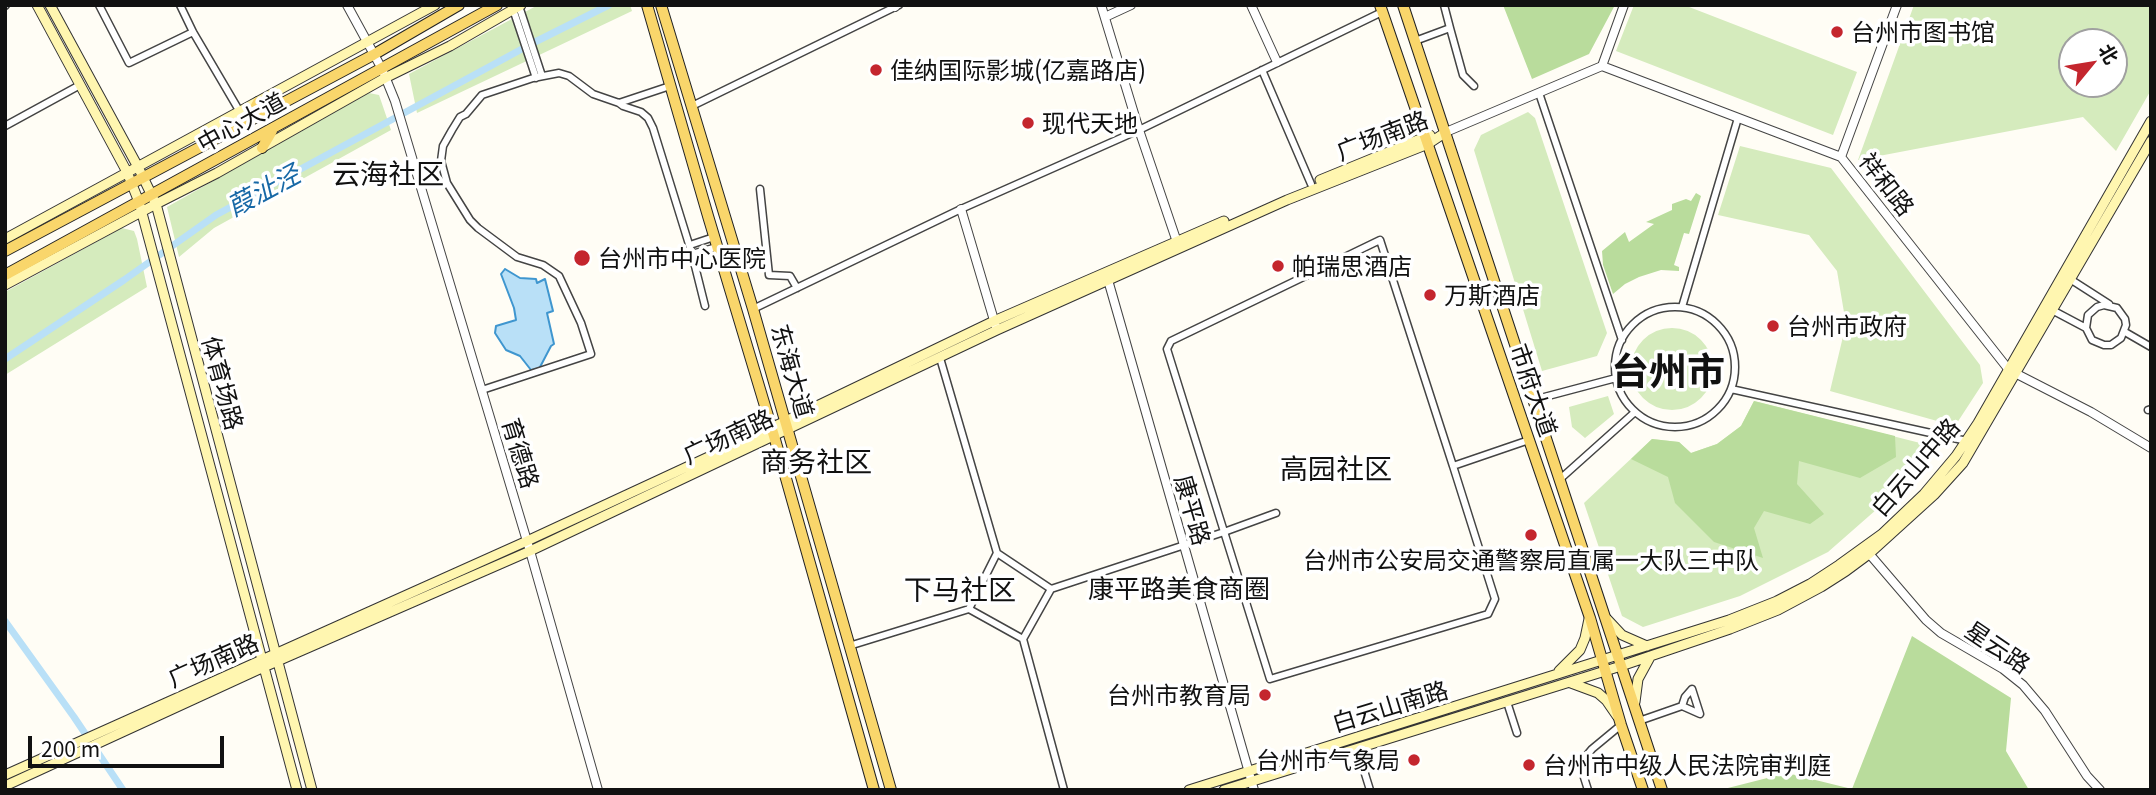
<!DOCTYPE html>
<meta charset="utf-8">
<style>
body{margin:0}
#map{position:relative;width:2156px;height:795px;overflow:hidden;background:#fffdf5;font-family:Georgia,"Noto Sans SC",serif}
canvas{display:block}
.frame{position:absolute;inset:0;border:7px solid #111;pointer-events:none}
.north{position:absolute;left:2058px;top:28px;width:70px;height:70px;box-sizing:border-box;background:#fff;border:2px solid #a0a0a0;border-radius:50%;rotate:60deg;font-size:19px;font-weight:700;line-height:28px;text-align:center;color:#111}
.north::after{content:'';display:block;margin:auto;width:24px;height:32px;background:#c4262e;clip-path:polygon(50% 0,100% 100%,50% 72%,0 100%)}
.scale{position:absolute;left:28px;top:736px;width:196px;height:32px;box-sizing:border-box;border:4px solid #111;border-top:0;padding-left:9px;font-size:21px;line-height:24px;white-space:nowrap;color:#111;-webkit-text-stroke:5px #fff;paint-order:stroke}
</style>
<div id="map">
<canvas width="2156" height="795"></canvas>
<div class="frame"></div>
<div class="north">北</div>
<div class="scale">200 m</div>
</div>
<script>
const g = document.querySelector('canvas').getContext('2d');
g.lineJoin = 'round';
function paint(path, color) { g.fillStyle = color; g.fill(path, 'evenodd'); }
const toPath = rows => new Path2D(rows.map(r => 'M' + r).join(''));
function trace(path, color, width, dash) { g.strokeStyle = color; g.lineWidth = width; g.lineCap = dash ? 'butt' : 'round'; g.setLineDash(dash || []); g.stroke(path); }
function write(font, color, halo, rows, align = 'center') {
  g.font = font + ' Georgia,"Noto Sans SC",serif'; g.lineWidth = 7; g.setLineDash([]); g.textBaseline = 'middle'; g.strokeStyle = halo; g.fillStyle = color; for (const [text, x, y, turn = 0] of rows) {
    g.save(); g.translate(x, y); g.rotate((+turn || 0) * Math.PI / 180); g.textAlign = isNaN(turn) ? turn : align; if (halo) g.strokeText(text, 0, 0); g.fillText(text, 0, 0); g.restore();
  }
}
paint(toPath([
 [538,5,630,5,632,11,417,113,409,74],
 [1634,5,1684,5,1857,72,1833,135,1616,51],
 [1914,5,2151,5,2151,90,2116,151,2083,117,1858,160],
 [2072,42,2114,42,2114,84,2072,84],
 [369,93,379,95,391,130,214,228,179,257,167,207],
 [1528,112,1535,118,1607,333,1597,356,1542,371,1474,150,1481,135],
 [1740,146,1831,168,1980,365,1983,383,1955,426,1830,391,1846,324,1837,271,1809,235,1718,215],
 [122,228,134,231,137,239,147,287,5,375,5,292],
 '1631 369a41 41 0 1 1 82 0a41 41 0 1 1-82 0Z',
 [1608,396,1614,414,1585,438,1572,427,1569,407],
 [1754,401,1936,447,1885,502,1828,552,1740,596,1643,627,1622,616,1584,503,1652,439,1679,442,1691,453,1717,444,1741,426]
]), '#d5ebbd');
paint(toPath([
 [1503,5,1615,5,1589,54,1532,79],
 [1696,193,1701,196,1689,234,1684,233,1674,265,1679,267,1679,271,1661,270,1639,277,1625,284,1613,294,1603,265,1602,251,1625,232,1629,242,1654,224,1646,222,1672,210,1672,204,1686,199,1691,201],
 [1754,401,1895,436,1896,457,1860,478,1799,461,1797,484,1824,514,1810,524,1764,511,1754,528,1763,558,1714,542,1675,503,1668,477,1631,459,1652,439,1679,442,1691,453,1717,444,1741,426],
 [1912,636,2011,698,2006,751,2029,790,1720,790,1787,773,1852,789]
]), '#b9dc9c');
const water = toPath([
 [505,269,520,278,536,279,537,283,545,279,553,311,547,313,554,344,551,346,539,369,531,370,520,356,506,350,495,333,496,326,516,320,514,308,501,274,505,269]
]);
paint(water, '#b9e0f7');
trace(water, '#3f96cf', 2);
trace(toPath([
 [5,359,124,280,216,215,533,43,609,5],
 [5,621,74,717,123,790]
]), '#b9e0f7', 7);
const minor = toPath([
 [99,5,129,63,193,32],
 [180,5,193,32,240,112],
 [5,6,6,5],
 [519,6,542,76],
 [513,9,536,78],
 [1450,28,1463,75,1474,86],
 [1415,41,1450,28,1444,5],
 [1262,70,1311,184],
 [1539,93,1622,340],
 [619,103,623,106,641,112,648,118,653,128,692,254,705,306],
 [692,106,899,5],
 [5,126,80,85],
 [760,189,769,275,790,276,797,288],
 [690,245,714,237],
 [692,254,717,247],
 [2070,279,2109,304],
 [1682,307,1738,118],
 '1615 367a60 60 0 1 1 120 0a60 60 0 1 1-120 0Z',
 [753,309,961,209,1139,130,1382,12],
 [2052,310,2086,328,2092,340,2104,345,2111,345,2121,338,2126,325,2125,319,2117,308,2104,305,2097,307,2088,315,2086,328],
 [2125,332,2151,347],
 [940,358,997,553],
 [1731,389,1967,441],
 [482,390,591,354,581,323,559,276,543,265,517,257,478,228,470,220,447,183,441,161,443,146,452,130,460,117,466,114,482,95,533,78,559,73,569,76,593,94,619,103,670,86],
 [1533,400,1616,378],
 [2148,410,2151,409],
 [1453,466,1495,599,1488,614,1270,679,1167,349,1171,341,1380,240,1453,466,1529,440],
 [1559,480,1635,412],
 [1051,589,997,553,969,609,1023,639,1051,589,1224,532,1276,513],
 [1023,639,1064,790],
 [849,646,969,609],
 [1507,702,1517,733],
 [1639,721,1682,706,1700,714,1692,689,1685,697,1682,706],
 [1357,748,1370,790],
 [1588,790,1582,771,1582,761,1592,749,1621,725]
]);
const tertiary = toPath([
 [347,5,382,69,395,101,530,551,598,790],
 [894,5,895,7],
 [1101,5,1139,130,1178,245],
 [1251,5,1277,62],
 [1105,17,1131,5],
 [1602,66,1841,157,2009,370,2091,412,2151,448],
 [1446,132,1602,66,1624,5],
 [1841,157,1897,5],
 [961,209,996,327],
 [1108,280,1254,790],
 [1866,550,1926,620,1941,633,2003,669,2023,685,2045,711,2087,776,2100,790]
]);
const secondary = toPath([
 [37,5,127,172,139,202,297,790],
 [50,5,138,167,156,204,312,790],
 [1320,180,1430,135],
 [5,239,435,5],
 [5,285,156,204,217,173,385,78,450,46,521,5],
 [1607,619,1622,635,1647,646],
 [1559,671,1580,650,1585,638,1589,619],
 [1571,683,1598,693,1606,700,1617,716],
 [1635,702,1638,679,1650,657],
 [5,775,527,541,771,428,994,321,1224,221],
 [5,786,264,667,530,551,997,330,1287,200,1428,144,1446,132],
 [1189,790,1729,620,1777,601,1810,584,1839,565,1882,534,1924,494,1956,456,1978,423,2151,121],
 [1224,790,1621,666,1730,629,1778,610,1821,587,1846,571,1869,554,1934,495,1963,463,2151,141]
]);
const primary = toPath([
 [647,5,708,216,774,436,874,790],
 [661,5,753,309,891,790],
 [1380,5,1590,618,1621,725,1643,790],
 [1403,5,1662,790],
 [249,120,258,102],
 [262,148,272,131],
 [5,251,373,55,459,5],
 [5,275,497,5]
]);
trace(minor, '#444', 9);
trace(tertiary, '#444', 10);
trace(secondary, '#333', 11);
trace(primary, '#222', 12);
trace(minor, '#fff', 6);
trace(tertiary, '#fff', 8);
trace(secondary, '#fff6b0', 9);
trace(primary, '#f9d66b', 10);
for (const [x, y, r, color] of [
 [1837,32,7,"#c4262e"],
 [876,70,7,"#c4262e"],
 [1028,123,7,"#c4262e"],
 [582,258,9,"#c4262e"],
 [1278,266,7,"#c4262e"],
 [1430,295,7,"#c4262e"],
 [1773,326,7,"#c4262e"],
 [1531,535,7,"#c4262e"],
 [1265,695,7,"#c4262e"],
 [1414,760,7,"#c4262e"],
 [1529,765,7,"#c4262e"]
]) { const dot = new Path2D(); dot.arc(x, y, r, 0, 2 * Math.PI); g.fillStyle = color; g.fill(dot); trace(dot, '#fff', 2.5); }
write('24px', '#111', '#fff', [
 ["台州市图书馆",1851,32],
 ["佳纳国际影城(亿嘉路店)",890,70],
 ["现代天地",1042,123],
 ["台州市中心医院",598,258],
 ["帕瑞思酒店",1292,266],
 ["万斯酒店",1444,295],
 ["台州市政府",1787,326],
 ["台州市公安局交通警察局直属一大队三中队",1531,560,"center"],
 ["台州市教育局",1251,695,"right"],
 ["台州市气象局",1400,760,"right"],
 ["台州市中级人民法院审判庭",1543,765]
], 'left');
write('24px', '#111', '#fff', [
 ["中心大道",241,122,-29],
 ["广场南路",1382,135,-21],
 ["祥和路",1887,184,52],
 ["东海大道",793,371,74],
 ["体育场路",223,383,75],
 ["市府大道",1534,390,71],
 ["广场南路",728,436,-25],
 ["育德路",521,453,73],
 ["白云山中路",1915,467,-49],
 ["康平路",1193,510,74],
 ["星云路",1998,647,34],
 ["广场南路",213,660,-24],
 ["白云山南路",1390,706,-17]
]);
write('italic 26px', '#1768a6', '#fff', [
 ["葭沚泾",263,190,-28]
]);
write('26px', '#111', '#fff', [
 ["康平路美食商圈",1179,588]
]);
write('28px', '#111', '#fff', [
 ["云海社区",388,173],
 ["商务社区",816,461],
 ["高园社区",1336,468],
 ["下马社区",960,589]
]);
write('bold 38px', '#111', '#fff', [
 ["台州市",1668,371]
]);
</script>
